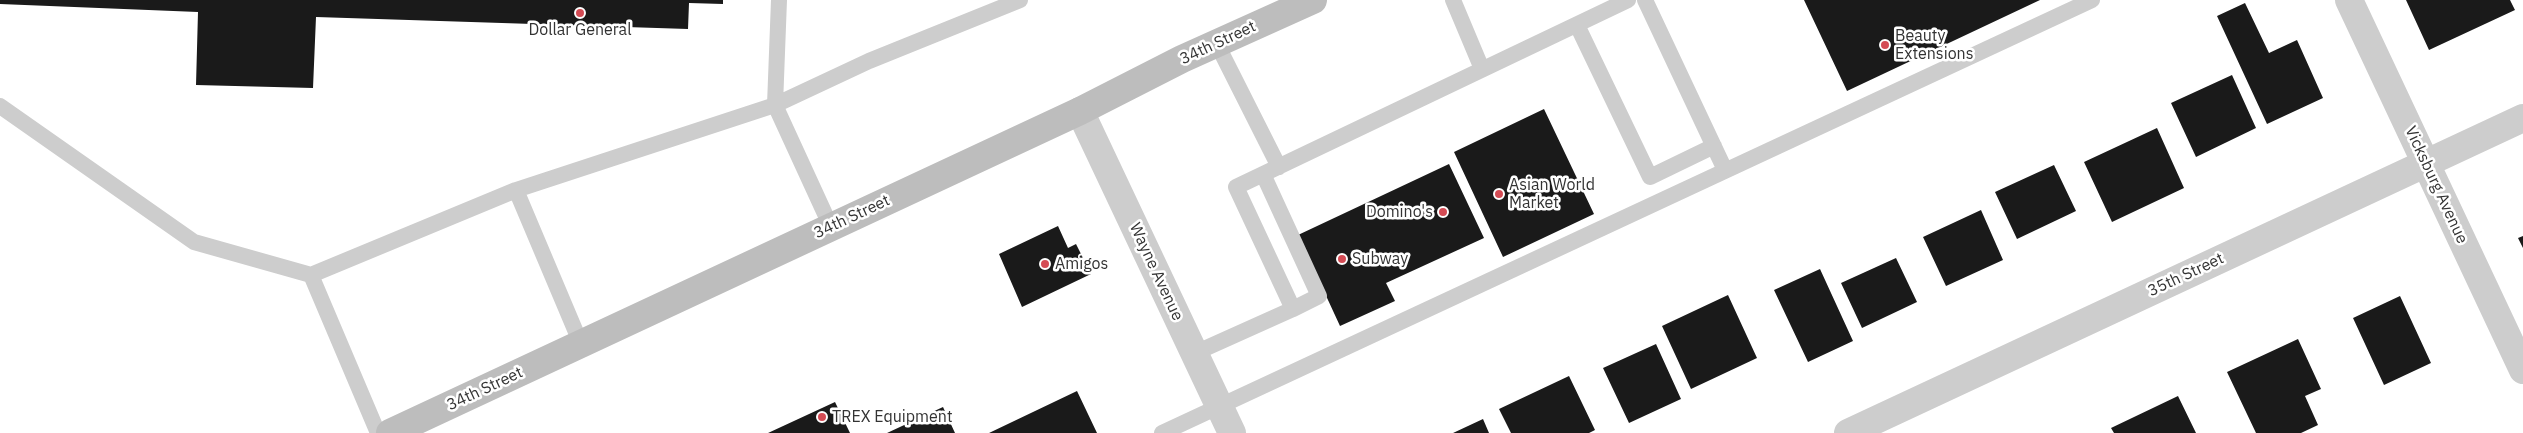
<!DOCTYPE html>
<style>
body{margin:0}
canvas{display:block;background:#fff}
</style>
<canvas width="2523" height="433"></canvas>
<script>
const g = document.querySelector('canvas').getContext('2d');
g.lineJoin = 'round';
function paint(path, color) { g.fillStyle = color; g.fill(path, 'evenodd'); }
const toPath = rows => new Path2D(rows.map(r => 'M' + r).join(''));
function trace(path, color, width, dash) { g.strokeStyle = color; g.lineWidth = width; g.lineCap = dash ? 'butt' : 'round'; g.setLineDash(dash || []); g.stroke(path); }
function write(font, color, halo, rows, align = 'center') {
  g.font = font + ' "IBM Plex Sans",sans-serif'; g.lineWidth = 5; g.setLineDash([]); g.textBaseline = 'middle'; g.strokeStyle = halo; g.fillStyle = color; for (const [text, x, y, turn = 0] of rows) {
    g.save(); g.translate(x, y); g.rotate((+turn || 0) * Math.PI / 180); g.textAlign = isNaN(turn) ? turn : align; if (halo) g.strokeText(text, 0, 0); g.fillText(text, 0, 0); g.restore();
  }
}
paint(toPath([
 [0,0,723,0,723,4,689,3,688,29,316,17,313,88,196,85,198,12,0,4],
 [1804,0,2040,0,1847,91],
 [2406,0,2510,0,2515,10,2429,50],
 [2245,3,2269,53,2297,40,2323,98,2267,124,2217,16],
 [2232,75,2256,128,2196,157,2171,103],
 [1544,109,1594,214,1503,257,1454,152],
 [2157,128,2184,188,2112,222,2084,162],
 [1449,164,1484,238,1386,283,1395,301,1340,326,1298,235],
 [2054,165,2076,211,2017,239,1995,192],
 [1981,210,2003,260,1946,286,1923,237],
 [1058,226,1068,248,1076,244,1091,274,1022,307,999,254],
 [2523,236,2523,248,2518,238],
 [1896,258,1917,302,1862,328,1841,283],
 [1820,269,1853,341,1808,362,1774,290],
 [1728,295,1757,358,1691,389,1662,326],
 [2400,296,2431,363,2384,385,2353,318],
 [2298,339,2321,389,2305,396,2318,425,2301,433,2256,433,2227,372],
 [1656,344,1681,399,1629,423,1603,368],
 [1569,376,1595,430,1589,433,1511,433,1499,409],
 [1077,391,1097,433,989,433],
 [2178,396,2196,433,2114,433,2111,428],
 [835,402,850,433,768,433],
 [943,407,955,433,887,433],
 [1483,419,1489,433,1453,433]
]), '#1a1a1a');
trace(toPath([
 [1453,0,1482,69],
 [1645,0,1725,170],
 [1577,25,1650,177,1714,146],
 [1217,44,1279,167],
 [0,106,194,242,311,275,516,190],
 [1263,174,1319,296,1293,309],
 [831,227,775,105,869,61,1020,0],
 [311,275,378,433],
 [581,344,516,190,775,105,779,0],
 [1195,353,1293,309,1236,187,1628,0],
 [1162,433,2092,0]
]), '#cdcdcd', 16);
trace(toPath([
 [2349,0,2523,370],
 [1080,111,1232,433],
 [1848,433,2523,118]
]), '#cdcdcd', 28);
trace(toPath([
 [390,433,1080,111,1182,59,1313,0]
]), '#bdbdbd', 28);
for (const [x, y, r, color] of [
 [580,13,5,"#d44b54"],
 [1885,45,5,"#d44b54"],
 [1499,194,5,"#d44b54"],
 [1443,212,5,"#d44b54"],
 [1342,259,5,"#d44b54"],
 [1045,264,5,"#d44b54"],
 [822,417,5,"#d44b54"]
]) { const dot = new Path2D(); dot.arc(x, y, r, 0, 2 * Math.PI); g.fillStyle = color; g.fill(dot); trace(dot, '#fff', 2); }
write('16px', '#333', '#fff', [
 ["Dollar General",580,30,"center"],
 ["Beauty",1895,36],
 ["Extensions",1895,54],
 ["Asian World",1509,185],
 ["Market",1509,203],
 ["Domino's",1433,212,"right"],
 ["Subway",1352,259],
 ["Amigos",1055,264],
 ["TREX Equipment",832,417]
], 'left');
write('16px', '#333', '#fff', [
 ["34th Street",1218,43,-25],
 ["Vicksburg Avenue",2436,185,65],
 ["34th Street",852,217,-25],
 ["Wayne Avenue",1156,272,65],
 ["35th Street",2186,275,-25],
 ["34th Street",485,389,-25]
]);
</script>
